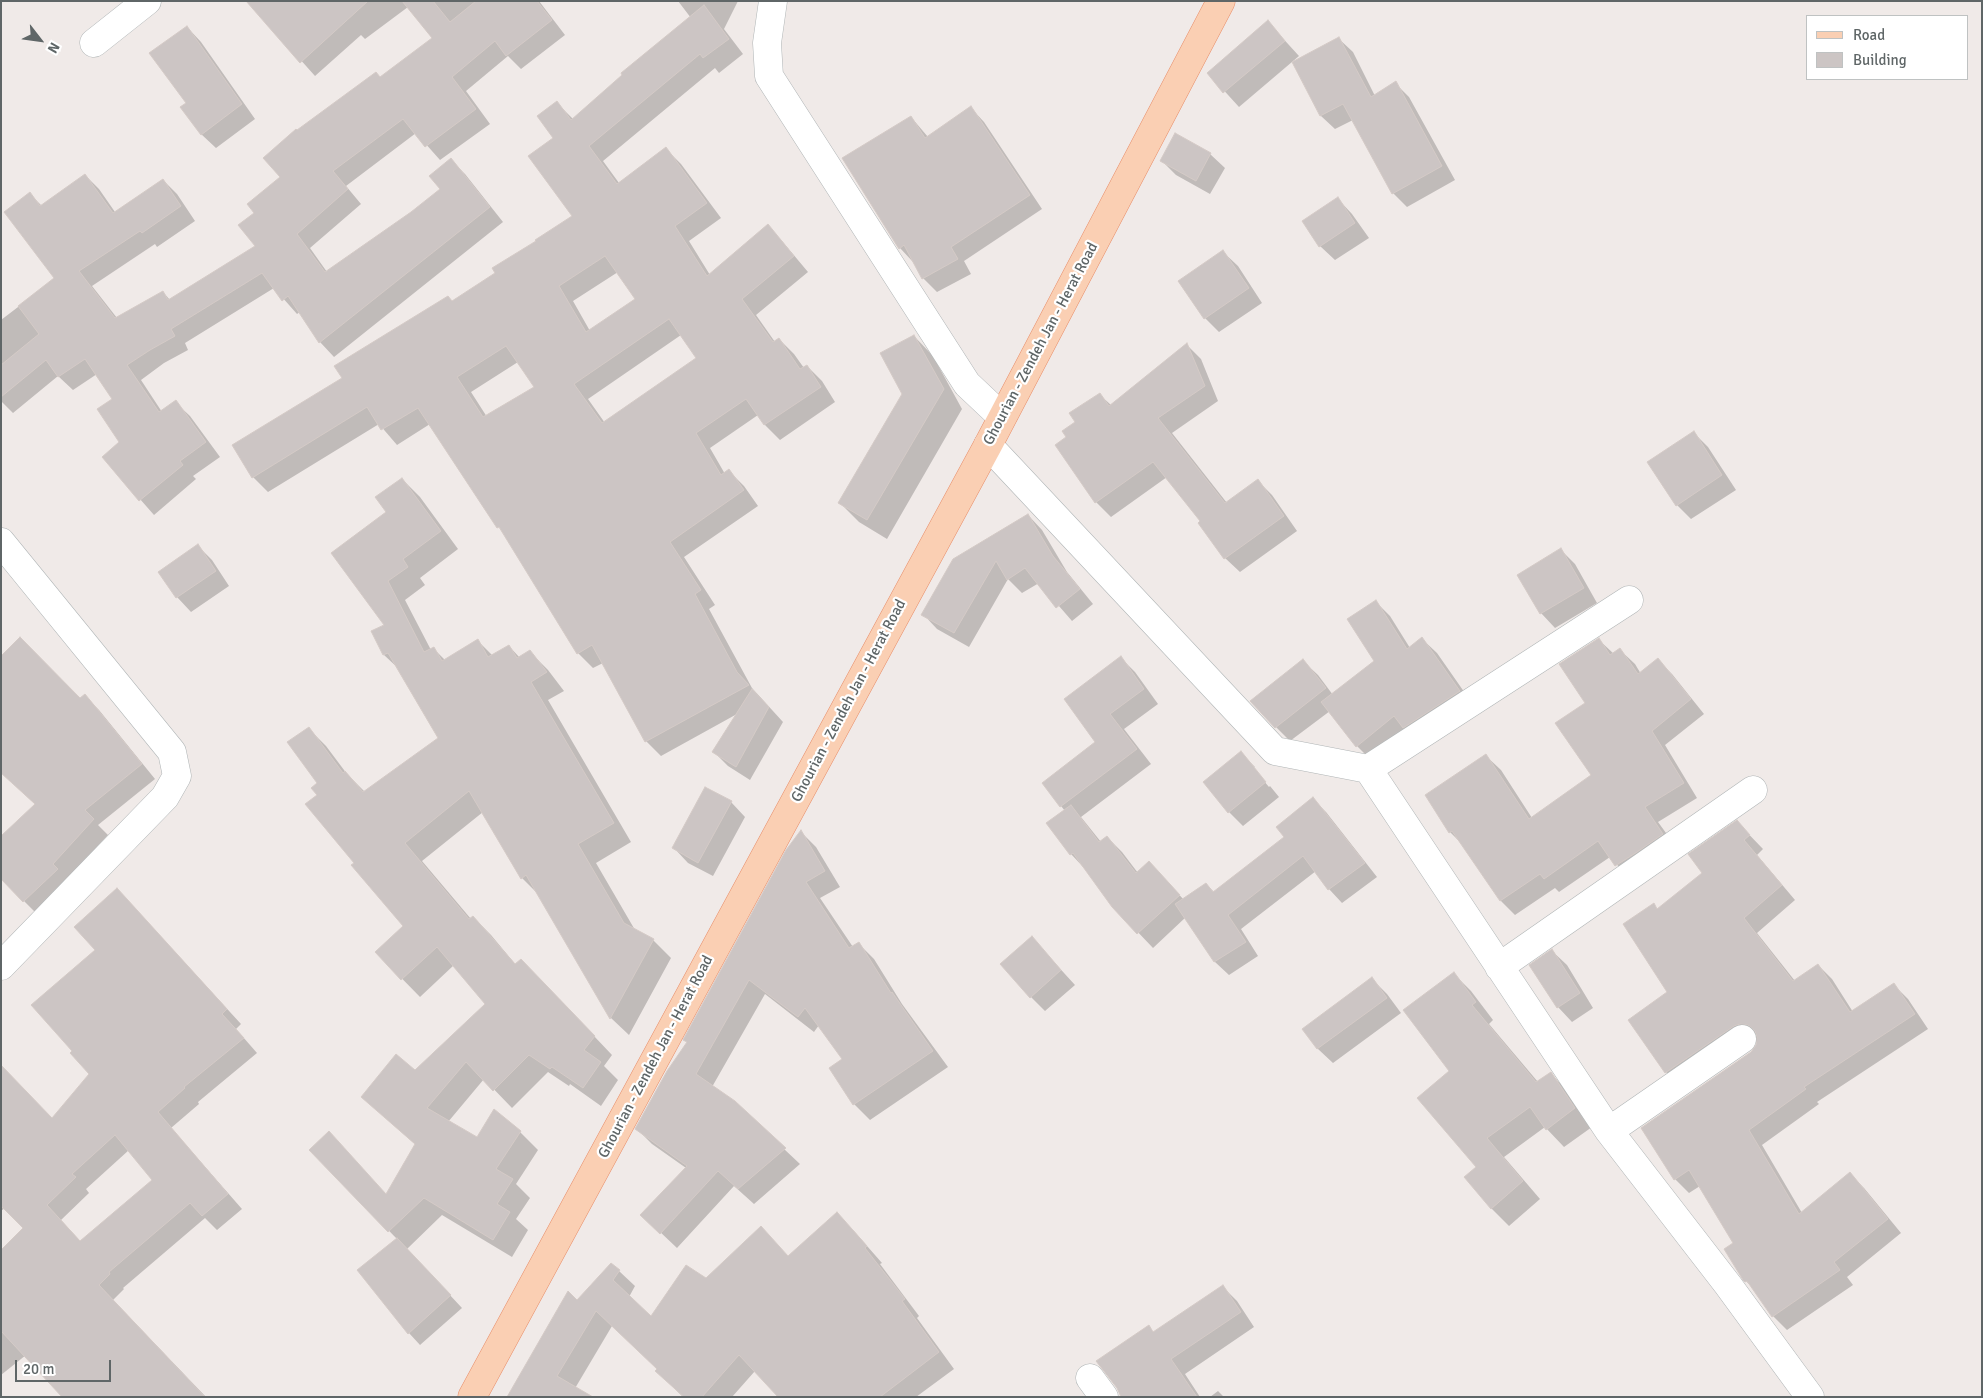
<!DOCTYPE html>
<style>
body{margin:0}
#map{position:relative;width:1983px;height:1398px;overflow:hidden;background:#f0eae8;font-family:Signika,sans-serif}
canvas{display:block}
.frame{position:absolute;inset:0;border:2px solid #5f6667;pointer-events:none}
.legend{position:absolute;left:1806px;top:15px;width:162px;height:65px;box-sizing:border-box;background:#fff;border:1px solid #bfc2c2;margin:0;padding:6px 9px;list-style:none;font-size:15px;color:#5f6667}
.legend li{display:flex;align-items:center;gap:10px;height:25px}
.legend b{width:25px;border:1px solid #bfc2c2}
.north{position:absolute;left:15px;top:15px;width:50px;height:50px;-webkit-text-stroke:4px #fff;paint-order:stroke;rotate:120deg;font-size:14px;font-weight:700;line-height:20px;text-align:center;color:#5f6667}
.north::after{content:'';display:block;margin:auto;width:18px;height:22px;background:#5f6667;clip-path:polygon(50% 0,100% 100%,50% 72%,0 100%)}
.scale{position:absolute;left:15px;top:1360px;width:96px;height:22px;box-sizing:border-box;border:2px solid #5f6667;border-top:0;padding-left:6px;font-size:15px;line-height:18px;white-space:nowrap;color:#5f6667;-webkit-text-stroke:4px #fff;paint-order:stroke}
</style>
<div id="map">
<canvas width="1983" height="1398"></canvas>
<div class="frame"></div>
<ul class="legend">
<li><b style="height:6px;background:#facfb3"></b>Road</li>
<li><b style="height:14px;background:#ccc5c4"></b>Building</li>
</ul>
<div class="north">N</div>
<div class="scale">20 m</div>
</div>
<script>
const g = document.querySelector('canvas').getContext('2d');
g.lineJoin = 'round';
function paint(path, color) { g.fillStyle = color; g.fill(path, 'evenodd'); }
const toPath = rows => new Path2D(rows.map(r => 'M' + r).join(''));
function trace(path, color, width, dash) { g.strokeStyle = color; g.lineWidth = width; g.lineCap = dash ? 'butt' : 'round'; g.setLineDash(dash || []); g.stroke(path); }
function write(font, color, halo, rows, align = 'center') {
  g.font = font + ' Signika,sans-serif'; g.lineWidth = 4.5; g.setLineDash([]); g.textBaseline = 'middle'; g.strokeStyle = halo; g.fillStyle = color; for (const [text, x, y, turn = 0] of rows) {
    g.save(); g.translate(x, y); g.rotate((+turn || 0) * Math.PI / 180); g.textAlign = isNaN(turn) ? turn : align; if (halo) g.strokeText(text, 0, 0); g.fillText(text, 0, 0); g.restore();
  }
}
paint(toPath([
 [248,1,539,1,565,35,521,69,508,56,466,91,490,124,440,160,416,133,346,186,361,204,310,248,327,272,412,212,442,189,451,160,465,174,503,222,334,357,320,342,300,312,297,314,274,288,185,343,188,350,164,363,141,380,162,412,175,402,190,416,220,457,193,476,196,479,154,515,103,457,121,442,114,399,97,374,73,390,58,376,13,413,1,401,1,320,56,278,30,194,42,206,85,175,99,189,115,212,163,180,177,194,195,221,157,247,155,244,92,286,117,318,163,292,170,300,257,247,256,214,282,178,380,78,433,39,408,7,365,39,361,35,315,76],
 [678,1,738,1,724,29,743,54,719,73,715,68,603,161,619,183,666,149,681,164,721,218,689,241,710,275,767,226,782,241,808,272,756,315,775,342,779,339,794,354,804,368,807,366,822,381,835,402,780,440,765,425,758,415,710,448,725,474,729,471,744,486,758,506,684,557,715,605,709,609,752,688,783,722,750,780,728,766,713,751,737,714,661,756,646,741,603,663,593,668,578,653,503,532,430,424,397,445,379,424,268,492,253,477,344,378,452,302,497,273,574,216,555,138,557,103,573,119,691,18],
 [618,272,637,299,590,331,573,301],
 [681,335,698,359,605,423,588,399],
 [518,362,536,388,487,417,471,392],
 [1268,22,1299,56,1239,107,1208,73],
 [187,27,201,42,255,119,216,148,201,134,187,103],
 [1339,39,1353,52,1375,96,1395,83,1409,97,1455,180,1407,207,1393,193,1353,120,1335,129,1321,116,1293,62],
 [971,108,984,122,1042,209,964,261,971,274,937,292,923,278,913,262,900,248,911,117,928,137],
 [1210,154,1225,168,1210,194,1176,175,1161,160],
 [1338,199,1352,214,1369,238,1335,260,1320,246],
 [1223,252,1238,266,1262,303,1219,332,1205,318],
 [914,336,933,356,962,409,887,539,859,522,840,503,903,394],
 [1187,345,1201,359,1218,401,1172,433,1227,503,1258,481,1272,495,1297,531,1240,572,1225,558,1202,522,1167,477,1111,517,1096,502,1056,445,1068,437,1077,423,1100,395,1111,405],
 [1694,433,1708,447,1736,490,1691,519,1677,505],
 [402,479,420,497,458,549,420,578,425,585,405,600,431,650,433,648,445,660,477,640,493,656,509,646,520,658,530,652,548,670,564,691,548,700,631,842,596,863,635,930,653,940,671,958,629,1035,611,1018,540,896,522,878,483,812,422,861,471,919,473,917,491,935,516,965,539,978,612,1055,604,1066,618,1080,601,1106,570,1084,569,1086,548,1072,512,1108,484,1079,448,1122,477,1139,520,1132,538,1150,516,1184,530,1198,516,1219,528,1230,512,1257,442,1215,407,1249,462,1308,420,1345,409,1333,397,1239,310,1150,387,1195,416,1145,362,1097,415,1072,486,1004,454,965,420,997,376,952,405,926,355,863,319,783,308,728,326,746,347,774,365,792,440,738,399,669,384,655,372,632,386,625,388,512],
 [1028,515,1042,530,1067,572,1093,604,1072,621,1039,583,1022,593,1008,579,969,647,937,629,923,614],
 [198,546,212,560,229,586,191,612,177,597,160,572],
 [1561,550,1575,564,1597,603,1555,628,1541,613],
 [1376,602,1390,616,1410,648,1422,639,1437,653,1474,706,1372,761,1357,746,1330,711,1290,741,1276,727,1303,661,1318,675,1333,695,1376,661],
 [1599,640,1614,654,1620,650,1635,664,1641,674,1658,660,1672,674,1704,714,1665,745,1697,798,1658,822,1677,848,1630,879,1610,857,1559,892,1555,888,1515,915,1501,901,1463,845,1450,832,1486,756,1501,770,1532,818,1593,775,1586,703],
 [1,656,80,700,85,696,99,710,155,779,98,825,108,835,67,879,38,915,24,901,36,805,1,772],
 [1121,658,1135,672,1158,704,1124,729,1151,764,1081,817,1101,842,1107,837,1122,852,1138,873,1163,877,1184,900,1206,884,1215,893,1286,837,1313,799,1326,812,1377,877,1342,903,1329,889,1316,871,1241,929,1258,956,1229,975,1215,962,1186,917,1153,948,1113,906,1085,869,1071,854,1065,811,1061,806,1097,742],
 [1241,753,1255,767,1252,767,1269,787,1270,786,1279,797,1243,826,1229,812],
 [731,802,745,817,713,876,688,863,674,848],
 [1737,822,1763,849,1757,855,1795,900,1757,933,1795,981,1818,965,1832,979,1853,1012,1894,985,1908,999,1928,1029,1817,1102,1819,1104,1762,1145,1802,1213,1850,1174,1864,1188,1901,1233,1847,1277,1853,1285,1787,1330,1773,1316,1756,1291,1746,1281,1735,1244,1700,1186,1689,1193,1675,1179,1642,1128,1752,1053,1757,1046,1759,1038,1748,1040,1680,1086,1666,1072,1630,1021,1668,993,1654,905,1658,910,1703,873],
 [801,832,816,847,840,887,820,898,853,947,859,944,874,959,902,1004,948,1067,870,1120,854,1104,830,1068,843,1059,819,1025,814,1032,765,994,712,1087,734,1102,800,1164,754,1204,734,1186,677,1248,658,1230,686,1168,652,1144,637,1129,688,1043,685,1040],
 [131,904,241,1024,236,1029,257,1053,198,1102,199,1104,171,1128,242,1209,217,1230,205,1218,123,1288,124,1289,113,1300,206,1397,64,1397,26,1355,1,1375,1,1252,24,1228,5,1208,1,1211,1,1085,53,1119,90,1074,96,950],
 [129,1150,154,1180,81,1242,61,1220,89,1193,86,1189],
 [1032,938,1075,985,1045,1011,1031,997],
 [1552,951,1567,965,1593,1008,1572,1022,1558,1007],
 [1453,973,1471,991,1493,1020,1489,1024,1538,1082,1550,1073,1568,1091,1592,1127,1564,1147,1545,1127,1504,1157,1540,1199,1509,1226,1491,1208,1478,1167,1451,1072],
 [1372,979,1387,994,1401,1013,1333,1063,1318,1049,1304,1029],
 [853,1230,882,1263,880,1264,919,1316,917,1318,954,1369,916,1397,779,1397,755,1371,732,1397,683,1397,657,1371,659,1369,612,1326,574,1390,508,1397,577,1301,619,1271,635,1286,629,1297,651,1318,707,1279,789,1257],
 [1223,1287,1237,1301,1254,1327,1185,1374,1200,1397,1123,1397,1149,1327,1154,1333],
 [1218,1391,1224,1397,1210,1397]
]), '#0003');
const building = toPath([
 [246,1,368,1,300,63,246,1],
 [402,1,433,1,450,22,476,1,537,1,552,20,506,56,495,41,452,77,476,109,425,147,403,119,333,171,348,189,297,234,325,272,411,212,440,189,429,176,451,158,490,207,319,343,288,296,282,301,262,273,171,329,175,336,150,350,127,365,159,412,176,400,206,442,180,461,183,465,139,501,102,457,119,442,97,409,112,399,85,359,58,377,46,360,1,397,1,365,39,334,18,306,54,278,4,212,30,192,40,206,85,174,113,213,163,179,181,206,142,233,140,231,79,271,115,318,163,291,168,300,255,246,238,225,254,213,247,204,280,177,263,158,296,129,297,130,376,72,380,77,432,38,402,1],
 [704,5,729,39,703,58,700,54,589,146,617,184,666,147,707,203,675,226,707,276,768,224,794,256,742,299,773,342,779,338,800,369,807,365,821,387,764,425,746,399,696,433,721,475,729,469,744,490,670,542,701,590,695,594,737,672,749,685,645,742,592,645,577,654,499,527,497,528,418,408,381,430,367,407,252,478,232,445,342,378,334,366,448,296,452,301,495,273,492,268,536,241,535,240,572,216,528,156,553,138,537,116,557,101,571,120,622,75,621,73,704,5],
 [605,256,635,299,586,332,559,286,605,256],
 [669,319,696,358,602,423,574,384,669,319],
 [506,346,534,387,483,417,457,377,506,346],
 [1268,20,1285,41,1223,93,1207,73,1268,20],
 [187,26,242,104,201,135,180,107,186,103,149,53,187,26],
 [1339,37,1371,97,1396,81,1442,166,1392,194,1343,104,1320,116,1292,62,1339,37],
 [971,106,1030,195,951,247,958,259,922,279,904,245,899,249,842,158,911,116,925,138,971,106],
 [1175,133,1211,153,1196,181,1160,161,1175,133],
 [1338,197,1355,223,1319,247,1302,221,1338,197],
 [1223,250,1249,288,1204,319,1178,281,1223,250],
 [914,335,944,389,867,520,838,503,902,394,880,353,914,335],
 [1187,343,1205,386,1158,418,1225,503,1258,479,1284,516,1224,559,1198,523,1200,521,1153,462,1095,503,1055,445,1066,437,1062,431,1075,422,1069,413,1100,393,1109,406,1187,343],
 [1694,431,1722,475,1676,506,1647,462,1694,431],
 [402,478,441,531,403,559,408,567,388,581,424,652,434,647,442,661,478,639,488,657,509,645,517,658,530,650,547,672,531,682,614,823,578,844,624,923,654,939,610,1019,526,875,521,879,469,791,405,843,469,919,473,916,515,964,521,959,595,1036,584,1050,601,1062,583,1088,552,1067,550,1069,529,1055,493,1091,466,1062,427,1108,477,1137,494,1109,521,1131,496,1169,513,1179,497,1204,510,1212,493,1240,424,1198,388,1232,309,1150,329,1131,386,1194,415,1144,361,1097,396,1054,415,1070,485,1004,437,947,401,980,375,952,403,926,351,865,354,863,305,804,317,795,311,788,317,783,287,742,309,727,343,773,345,771,363,792,438,738,388,653,383,655,371,631,384,625,331,553,386,512,375,497,402,478],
 [1028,514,1053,556,1080,589,1056,608,1025,568,1007,580,996,561,954,633,921,615,953,559,1028,514],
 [198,544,216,571,176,598,158,572,198,544],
 [1561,548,1584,588,1540,614,1517,575,1561,548],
 [1376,600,1407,649,1422,637,1460,691,1403,728,1394,716,1356,747,1321,702,1374,661,1347,619,1376,600],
 [20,637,80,698,85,694,142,764,85,810,94,819,53,864,58,869,23,902,1,879,1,836,35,804,1,773,1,656,20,637],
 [1599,638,1610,655,1620,648,1638,674,1658,658,1691,699,1652,731,1684,783,1645,807,1663,834,1637,852,1615,866,1598,841,1544,879,1540,874,1500,901,1452,831,1449,833,1425,795,1486,754,1529,819,1591,775,1555,723,1585,703,1559,664,1599,638],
 [1121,656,1144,689,1110,714,1137,749,1060,807,1042,783,1095,742,1064,699,1121,656],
 [1303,659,1326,688,1275,728,1250,701,1303,659],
 [752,689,769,707,736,767,712,752,752,689],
 [1241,751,1266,782,1228,813,1203,782,1241,751],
 [705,787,732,801,698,863,672,848,705,787],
 [1313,797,1365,863,1328,890,1303,856,1228,915,1246,942,1214,962,1175,904,1206,883,1213,892,1284,837,1276,827,1313,797],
 [1071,805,1099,842,1107,836,1136,873,1149,861,1180,895,1137,934,1112,907,1073,853,1070,855,1046,823,1071,805],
 [1737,820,1750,835,1744,840,1782,885,1744,918,1793,981,1818,964,1850,1012,1894,983,1915,1014,1804,1087,1806,1089,1749,1130,1799,1214,1850,1172,1888,1219,1834,1262,1840,1270,1772,1317,1747,1281,1745,1282,1743,1280,1724,1249,1733,1243,1689,1170,1674,1180,1641,1128,1751,1052,1756,1045,1757,1037,1755,1031,1748,1025,1740,1024,1734,1026,1665,1073,1628,1020,1667,992,1623,924,1654,903,1657,909,1702,873,1688,854,1737,820],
 [801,830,825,871,806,882,849,948,859,942,891,993,892,992,933,1051,853,1105,829,1068,842,1059,805,1008,798,1017,749,980,696,1074,735,1101,786,1148,738,1189,718,1171,660,1234,640,1215,687,1166,635,1129,667,1071,687,1042,683,1040,786,850,801,830],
 [117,888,227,1009,222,1014,244,1038,184,1087,185,1088,158,1112,228,1194,202,1216,190,1203,109,1272,110,1274,99,1285,205,1397,62,1397,1,1331,1,1250,23,1228,1,1206,1,1065,52,1118,89,1074,70,1053,72,1051,31,1005,95,950,74,927,117,888],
 [115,1135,152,1180,80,1241,47,1205,76,1177,72,1174,115,1135],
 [1032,936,1061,970,1030,998,1000,964,1032,936],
 [1552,949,1580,993,1557,1008,1529,965,1552,949],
 [1454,972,1476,1002,1472,1005,1536,1082,1551,1072,1575,1108,1546,1130,1530,1107,1487,1138,1523,1181,1491,1209,1464,1177,1476,1167,1417,1098,1449,1071,1403,1010,1454,972],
 [1372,977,1387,998,1317,1049,1302,1029,1372,977],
 [837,1212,867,1246,865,1248,905,1299,902,1301,939,1352,880,1397,778,1397,739,1355,702,1397,684,1397,655,1371,657,1369,596,1311,557,1376,593,1397,507,1397,568,1291,577,1300,611,1263,620,1270,613,1280,651,1316,686,1265,706,1278,761,1226,788,1256,837,1212],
 [397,1238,451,1295,408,1334,357,1270,397,1238],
 [1223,1285,1241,1312,1171,1359,1197,1397,1121,1397,1117,1388,1096,1361,1149,1325,1153,1332,1223,1285]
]);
paint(building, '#ccc5c4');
trace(building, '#d4cac6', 1);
const street = toPath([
 [773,1,767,43,769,76,967,384,1002,417],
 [94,43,147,1],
 [988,445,1275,751,1368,769,1609,1131,1728,1285,1810,1397],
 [1,542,172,752,177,776,165,797,1,966],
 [1368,769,1629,600],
 [1499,967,1753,790],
 [1609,1131,1742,1039],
 [1090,1378,1104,1397]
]);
const primary = toPath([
 [472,1397,988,445,1221,1]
]);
trace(street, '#b0b5b6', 29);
trace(primary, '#e88d68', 29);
trace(street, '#fff', 28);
trace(primary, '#facfb3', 28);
write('15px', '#5f6667', '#fff', [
 ["Ghourian - Zendeh Jan - Herat Road",1041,344,-62],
 ["Ghourian - Zendeh Jan - Herat Road",849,701,-62],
 ["Ghourian - Zendeh Jan - Herat Road",656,1057,-62]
]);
</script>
